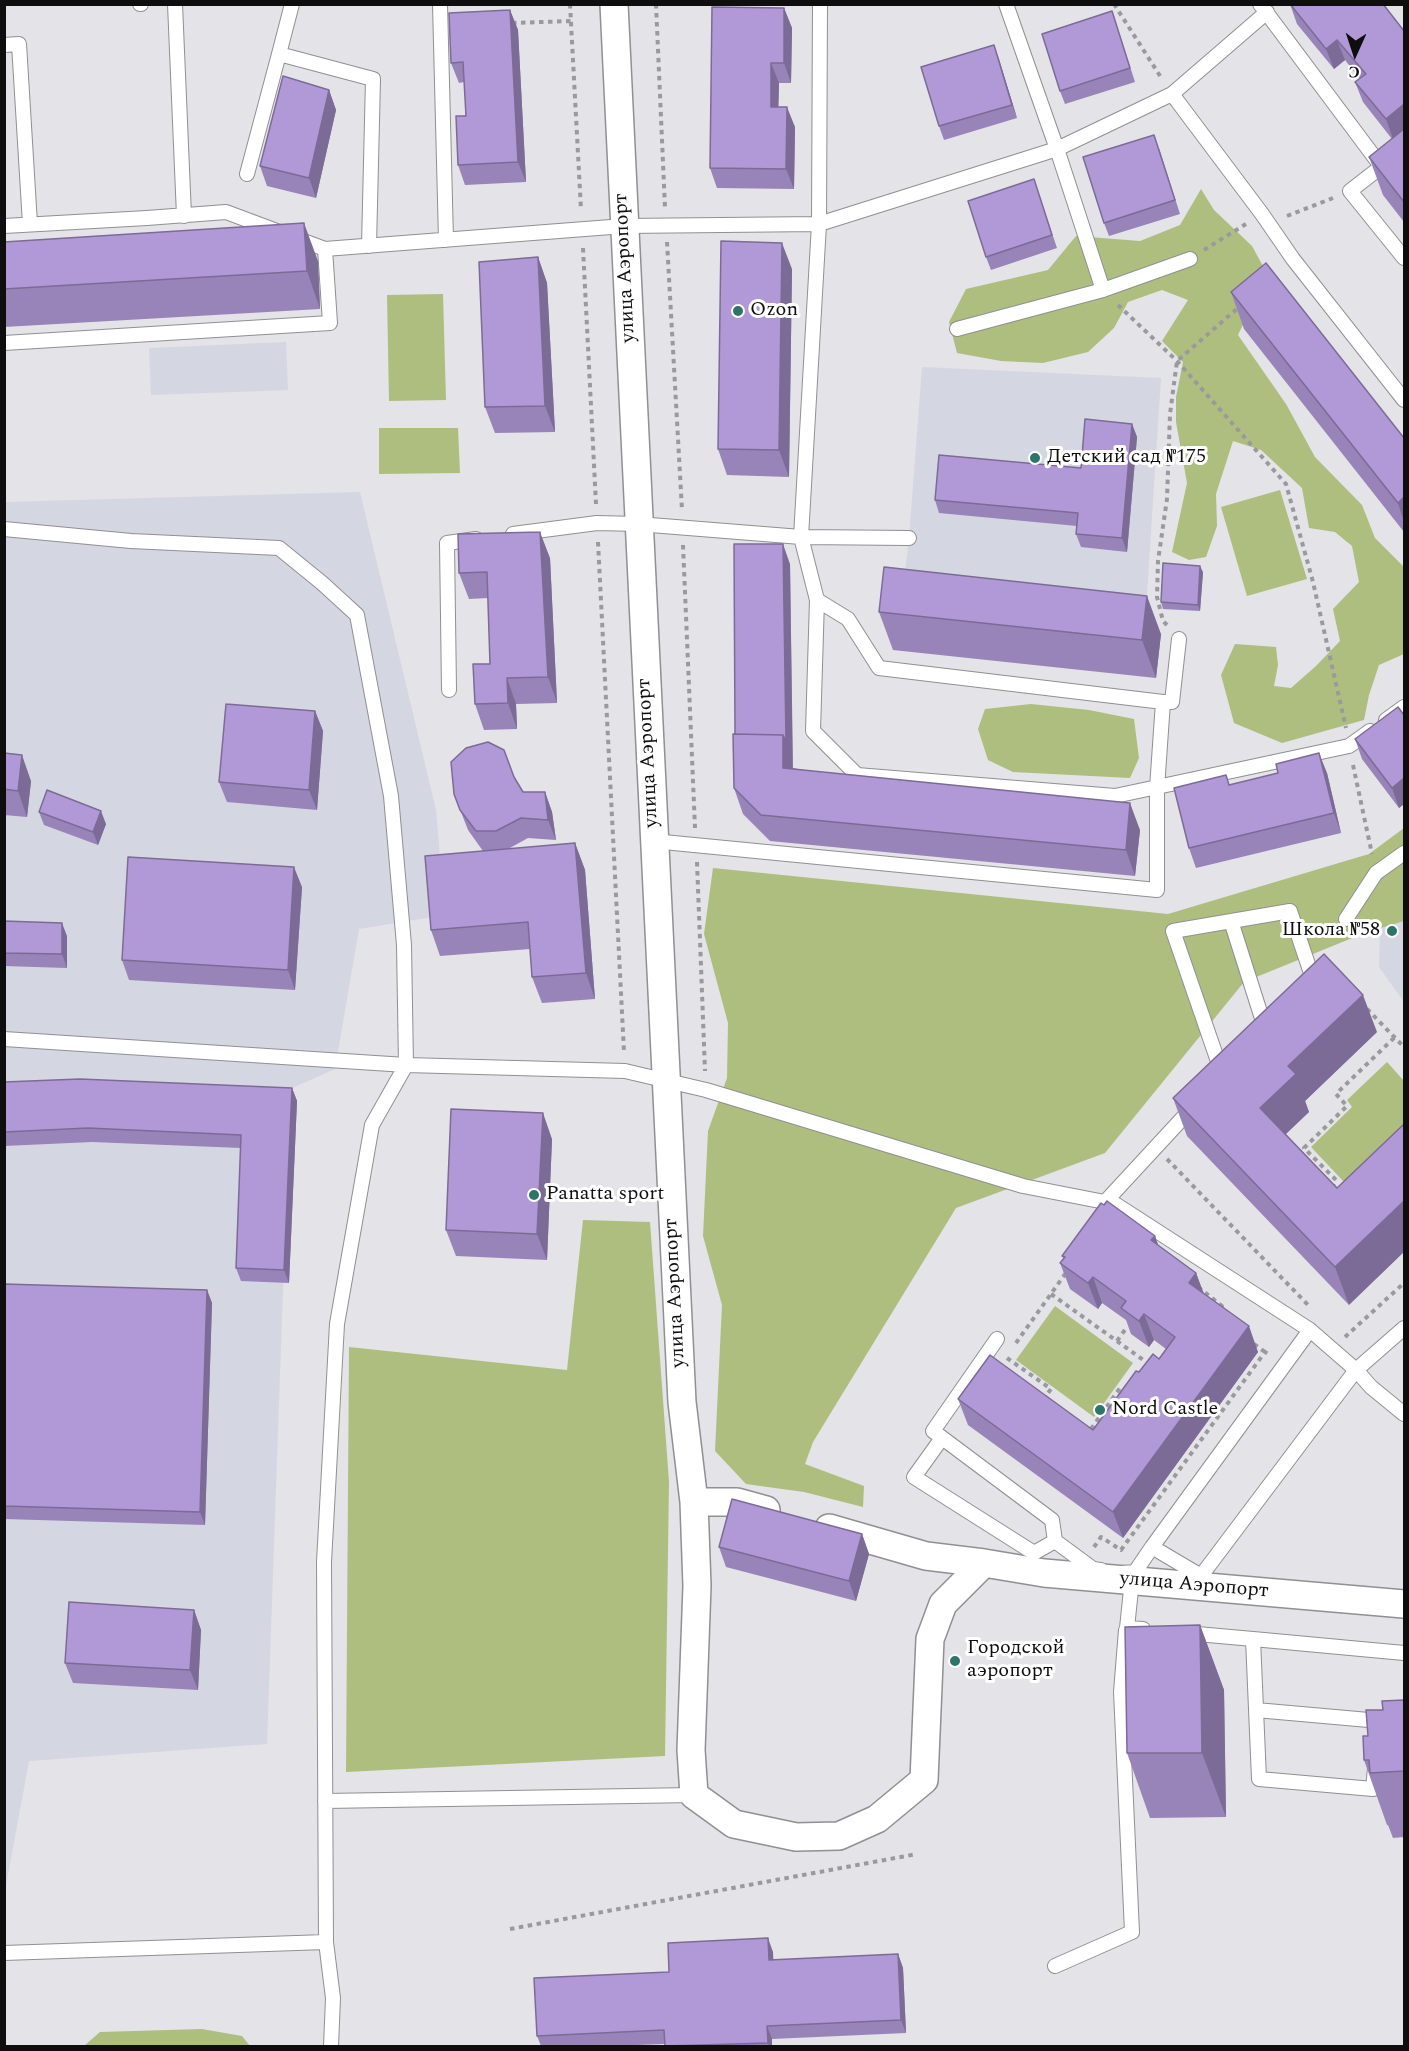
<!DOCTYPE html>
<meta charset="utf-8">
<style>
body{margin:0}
#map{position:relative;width:1409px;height:2051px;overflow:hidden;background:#e3e3e8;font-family:Spectral,serif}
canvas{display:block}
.frame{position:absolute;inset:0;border:6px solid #0e0e0f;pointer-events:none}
.north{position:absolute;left:1325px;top:24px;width:60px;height:60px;-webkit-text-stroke:4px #fff;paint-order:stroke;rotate:183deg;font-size:16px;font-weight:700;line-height:24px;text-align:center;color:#0e0e0f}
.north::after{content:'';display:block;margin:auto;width:21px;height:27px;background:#0e0e0f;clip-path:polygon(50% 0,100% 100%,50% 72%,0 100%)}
</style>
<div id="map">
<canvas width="1409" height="2051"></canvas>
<div class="frame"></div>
<div class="north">С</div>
</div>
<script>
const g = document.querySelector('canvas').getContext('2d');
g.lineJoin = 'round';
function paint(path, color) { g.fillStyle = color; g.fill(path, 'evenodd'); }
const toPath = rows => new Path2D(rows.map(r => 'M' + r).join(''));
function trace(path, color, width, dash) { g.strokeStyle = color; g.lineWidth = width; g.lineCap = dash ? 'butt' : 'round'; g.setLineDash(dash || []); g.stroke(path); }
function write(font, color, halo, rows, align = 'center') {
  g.font = font + ' Spectral,serif'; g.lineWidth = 6; g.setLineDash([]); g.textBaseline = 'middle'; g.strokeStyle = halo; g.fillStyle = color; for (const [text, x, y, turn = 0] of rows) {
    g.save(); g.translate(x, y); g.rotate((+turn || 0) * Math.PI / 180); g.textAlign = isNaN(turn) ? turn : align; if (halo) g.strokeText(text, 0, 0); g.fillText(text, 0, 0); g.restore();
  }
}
paint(toPath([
 [286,342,288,390,151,395,149,348],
 [922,367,1161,378,1146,609,903,590,909,538],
 [360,492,436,810,445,915,359,929,335,1069,290,1089,267,1744,29,1761,5,1891,5,502],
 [1404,878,1404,1002,1379,967,1381,894]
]), '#d4d6e2');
paint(toPath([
 [1201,189,1214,210,1252,246,1271,281,1254,302,1238,335,1286,404,1315,457,1362,505,1375,538,1404,567,1404,654,1379,665,1369,695,1364,720,1282,743,1234,723,1221,675,1235,644,1276,647,1278,665,1274,686,1291,688,1316,666,1340,641,1333,609,1359,582,1352,546,1335,532,1309,528,1302,488,1261,450,1233,441,1216,494,1217,526,1206,557,1189,560,1172,552,1187,483,1176,422,1176,397,1183,362,1162,341,1188,300,1162,290,1128,302,1114,328,1088,352,1043,363,1001,361,957,353,949,322,966,289,1048,270,1076,236,1140,241,1180,225],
 [443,294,446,400,389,401,387,295],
 [379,428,458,428,460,473,379,474],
 [1280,490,1307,579,1247,596,1221,507],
 [1031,704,1089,710,1134,719,1139,758,1130,778,1013,772,988,760,978,729,985,709],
 [1404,828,1404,921,1367,932,1244,982,1105,1153,956,1208,813,1442,805,1464,864,1486,863,1507,804,1492,746,1484,715,1451,722,1305,703,1236,708,1131,727,1078,728,1023,704,934,713,868,1168,914,1369,854],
 [1387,1062,1404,1081,1404,1127,1345,1183,1311,1147,1352,1107,1347,1100],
 [583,1220,650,1222,669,1482,665,1756,346,1772,349,1347,567,1370],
 [1055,1306,1133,1363,1094,1417,1016,1360],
 [202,2029,242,2036,250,2046,84,2046,100,2032]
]), '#aebe7e');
const lane = toPath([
 [140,4,141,4],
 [175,4,184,216],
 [440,4,446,240],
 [1260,4,1381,166],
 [4,45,19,44,30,224],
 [279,54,292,4],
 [1172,94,1262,214,1293,259,1404,400],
 [1404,149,1350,191,1404,258],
 [247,174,279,54,373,79,369,246],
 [4,226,147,218,226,212,325,249],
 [1103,290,1057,149,1172,94,1267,12],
 [957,329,1103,290,1190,259],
 [4,343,330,323,325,249,624,226,819,224,1057,149,1006,4],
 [4,529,131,541,279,548,322,583,357,615,391,796,404,945,406,1065,372,1125,337,1324,324,1562,326,1942,4,1953],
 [513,534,597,523,638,524,801,537,819,224,820,4],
 [909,538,801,537,817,600,813,731,857,775,1115,796,1349,746,1370,731],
 [817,600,848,619,879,668,1163,702,1172,702,1179,639],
 [449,690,447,543,476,539],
 [1386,720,1404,707],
 [653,841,1157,890,1157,788,1163,702],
 [1346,919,1376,873,1404,853],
 [1231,921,1266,1031],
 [4,1039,406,1065,625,1071,706,1090,1023,1186,1115,1204,1310,1330,1356,1370,1371,1387,1404,1414],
 [1222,1073,1173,931,1290,911,1314,982,1311,984],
 [1106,1201,1192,1108],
 [1310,1330,1152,1547,1201,1576,1356,1370,1404,1328],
 [997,1339,933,1431,1052,1520,1055,1541,1093,1569,1101,1570],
 [942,1438,914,1477,1034,1553,1055,1541],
 [1122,1573,1135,1572,1152,1547],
 [1132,1580,1127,1628,1143,1629],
 [1186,1633,1253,1639,1259,1779,1373,1789,1375,1768],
 [1253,1639,1404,1653],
 [1256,1710,1380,1721,1380,1725],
 [325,1801,694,1795],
 [326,1942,333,1998,331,2046],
 [1055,1966,1132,1932,1121,1692,1126,1630]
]);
const street = toPath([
 [614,4,682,1402,694,1502,697,1586,691,1750,694,1795,734,1824,796,1837,839,1836,877,1819,924,1780,930,1639,943,1604,984,1563],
 [694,1502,737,1502,766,1510],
 [829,1528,926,1556,984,1563,1044,1573,1404,1604]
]);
trace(lane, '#8f9093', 16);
trace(street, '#8f9093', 30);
trace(toPath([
 [570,4,581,210],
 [656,4,665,208],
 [1114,4,1162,79],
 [512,23,571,21],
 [1287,216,1333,198],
 [667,242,682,510],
 [583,248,596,504],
 [1204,250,1246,224],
 [1118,305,1177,361,1286,484,1313,582,1346,728],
 [598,542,624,1052],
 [683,545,695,828],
 [1167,625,1163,621,1157,597,1158,561,1167,499,1170,414,1177,361,1239,307],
 [1353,765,1372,854],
 [697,862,705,1071],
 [1367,1009,1404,1047],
 [1167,1159,1308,1305],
 [1332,1188,1336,1180,1304,1148,1347,1106,1336,1094,1395,1037],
 [1198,1287,1222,1306,1220,1309],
 [1051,1294,1149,1364],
 [1345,1337,1404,1283],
 [1117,1341,1127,1327],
 [1016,1343,1068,1270],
 [1254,1344,1265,1352],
 [1007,1358,1051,1389,1045,1397,1048,1399],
 [1091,1429,1120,1388,1125,1392],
 [1094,1547,1101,1537,1121,1550,1265,1352,1270,1355],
 [510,1929,917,1854]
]), '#9a9a9e', 4, [4.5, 4.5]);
trace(lane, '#fff', 14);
trace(street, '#fff', 27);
paint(toPath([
 [1290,4,1404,31,1404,222,1383,195,1369,157,1392,139,1363,102,1355,82,1360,79,1345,60,1334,69,1297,24],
 [784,8,792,28,791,83,779,83,778,107,795,127,794,189,717,188,710,168],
 [510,10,518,30,526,182,465,185,458,165,466,116,464,82,459,83,451,63],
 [1112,11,1135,82,1065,104,1060,91],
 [994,45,1017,118,944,140,939,126],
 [329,90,336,110,316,198,267,186,260,166],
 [1159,148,1180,214,1109,236,1104,223],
 [1034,179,1057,248,991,270,986,257],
 [4,242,318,261,320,309,4,327],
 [538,257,547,283,555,432,495,433,485,407],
 [792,269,789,477,727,475,718,449],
 [1231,292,1404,438,1404,532,1244,329],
 [1132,424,1137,437,1127,552,1081,547,1076,534,1077,526,939,513,935,500,1081,468],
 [550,558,557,703,516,704,517,729,484,730,475,704,490,664,488,598,469,599,459,573],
 [790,564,793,768,1140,830,1135,876,770,841,743,814,734,788],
 [1203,572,1200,611,1163,609,1161,602],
 [879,612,1161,634,1156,678,893,650],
 [315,711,323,731,317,810,227,802,219,782],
 [1404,715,1404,804,1399,808,1362,759,1355,739],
 [4,753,31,781,27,817,4,815],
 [1327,773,1341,833,1196,868,1189,848,1230,785],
 [514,777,523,792,545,792,552,812,556,840,528,838,508,849,575,843,585,870,595,999,542,1003,532,977,530,949,440,956,431,930,483,851,468,830,454,794],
 [39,812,106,824,98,845,44,825],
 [302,887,295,990,129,980,122,960],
 [4,921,67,936,67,968,4,966],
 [1377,1032,1305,1101,1309,1112,1286,1134,1337,1188,1349,1305,1187,1136,1173,1098],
 [4,1082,292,1088,297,1101,289,1283,241,1281,236,1268,241,1148,92,1142,4,1146],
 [552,1139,547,1260,456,1256,446,1230],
 [1155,1236,1158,1245,1196,1273,1203,1293,1258,1352,1123,1538,968,1425,958,1399,1093,1430,1139,1372,1159,1359,1166,1349,1154,1340,1149,1347,1131,1334,1126,1320,1102,1303,1098,1309,1070,1289,1060,1263,1064,1259,1062,1256],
 [4,1284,207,1290,212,1303,205,1525,4,1519],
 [862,1534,869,1554,856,1601,726,1567,719,1547],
 [194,1610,201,1630,198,1690,73,1683,65,1663],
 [1200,1625,1224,1690,1226,1817,1150,1818,1127,1753],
 [1404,1700,1404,1837,1393,1838,1388,1825,1387,1825,1364,1760,1368,1736,1383,1710],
 [773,1952,773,1960,898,1954,903,1968,906,2033,772,2039,772,2046,665,2046,665,2044,609,2046,541,2046,537,2036,669,1972]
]), '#9884b9');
paint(toPath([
 [784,8,792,28,791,83,784,63],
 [510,10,518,30,526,182,518,162],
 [1337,40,1345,60,1334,69,1326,49],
 [994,45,999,59,1017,118,1012,105],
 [771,63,779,83,778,127,771,107],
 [329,90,336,110,316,198,309,178],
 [1404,104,1404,130,1393,139,1386,119],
 [787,107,795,127,794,189,786,169],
 [304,223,318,261,320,309,307,271],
 [782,243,792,269,789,477,779,450],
 [538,257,547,283,555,432,545,406],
 [1132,424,1137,437,1127,552,1122,538],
 [1404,497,1404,522,1398,503],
 [540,532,550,558,557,703,548,677],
 [783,544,790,564,793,794,783,768],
 [1200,566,1203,572,1200,611,1198,605],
 [1147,596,1161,634,1156,678,1142,640],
 [507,678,516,704,517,729,508,703],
 [315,711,323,731,317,810,309,790],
 [1319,753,1327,773,1341,833,1334,813],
 [22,755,31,781,27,817,18,791],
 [1404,778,1404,804,1399,808,1392,788],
 [545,792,552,812,556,840,548,820],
 [1130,803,1140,830,1135,876,1126,850],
 [101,811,106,824,98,845,93,832],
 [575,843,585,870,595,999,586,973],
 [294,867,302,887,295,990,288,970],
 [62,923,67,936,67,968,62,954],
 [1363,995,1377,1032,1305,1101,1309,1112,1274,1145,1260,1108,1288,1066],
 [292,1088,297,1101,289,1283,284,1270],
 [543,1113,552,1139,547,1260,537,1234],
 [1404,1201,1404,1252,1349,1305,1335,1267],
 [1155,1236,1164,1262,1151,1240],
 [1196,1273,1206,1299,1189,1283],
 [1093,1277,1102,1303,1098,1309,1088,1283],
 [207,1290,212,1303,205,1525,200,1512],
 [1144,1314,1154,1340,1149,1347,1139,1321],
 [1249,1326,1258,1352,1123,1538,1113,1512],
 [862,1534,869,1554,856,1601,849,1581],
 [194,1610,201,1630,198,1690,190,1670],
 [1200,1625,1224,1690,1226,1817,1202,1753],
 [768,1938,773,1952,774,1974,769,1960],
 [898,1954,903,1968,906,2033,901,2020],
 [767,2026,772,2039,772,2046,769,2046,768,2043]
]), '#7c6b96');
const building = toPath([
 [1290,4,1383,4,1404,31,1404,104,1386,119,1355,82,1366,74,1337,40,1326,49,1290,4],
 [712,7,784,8,784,63,771,63,771,107,787,107,786,169,710,168,712,7],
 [510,10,518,162,458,165,456,116,466,116,463,62,451,63,449,13,510,10],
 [1112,11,1130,68,1060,91,1042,34,1112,11],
 [994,45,1012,105,939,126,921,67,994,45],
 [283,76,329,90,309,178,260,166,283,76],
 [1404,129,1404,202,1369,157,1404,129],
 [1154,135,1175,200,1104,223,1083,157,1154,135],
 [1034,179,1052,235,986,257,968,201,1034,179],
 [304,223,307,271,4,289,4,242,304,223],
 [721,241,782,243,779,450,718,449,721,241],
 [538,257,545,406,485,407,479,262,538,257],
 [1266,263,1404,438,1404,497,1398,503,1231,292,1266,263],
 [1085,419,1132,424,1122,538,1076,534,1078,513,935,500,939,455,1081,468,1085,419],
 [540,532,548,677,507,678,508,703,475,704,473,664,490,664,487,572,459,573,458,534,540,532],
 [734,544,783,544,786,741,783,735,735,734,734,544],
 [1163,563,1200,566,1198,605,1161,602,1163,563],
 [884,567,1147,596,1142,640,879,612,884,567],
 [226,704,315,711,309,790,219,782,226,704],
 [1398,707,1404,715,1404,778,1392,788,1355,739,1398,707],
 [733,734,783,735,783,768,1130,803,1126,850,761,815,734,788,733,734],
 [488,742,504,750,514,777,523,792,545,792,548,820,521,818,496,831,476,831,460,810,454,794,451,762,466,748,488,742],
 [4,753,22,755,18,791,4,789,4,753],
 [1319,753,1334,813,1189,848,1174,788,1226,775,1229,785,1278,773,1276,764,1319,753],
 [47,790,101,811,93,832,39,812,47,790],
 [575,843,586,973,532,977,528,922,431,930,425,856,575,843],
 [128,857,294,867,288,970,122,960,128,857],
 [4,921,62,923,62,954,4,953,4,921],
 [1324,954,1363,995,1288,1066,1296,1074,1260,1108,1337,1188,1404,1124,1404,1201,1335,1267,1173,1098,1324,954],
 [80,1079,292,1088,284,1270,236,1268,241,1135,88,1128,4,1132,4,1082,80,1079],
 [451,1109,543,1113,537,1234,446,1230,451,1109],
 [1107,1201,1155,1236,1151,1240,1196,1273,1189,1283,1249,1326,1113,1512,958,1399,990,1355,1093,1430,1136,1371,1139,1372,1153,1354,1159,1359,1175,1337,1144,1314,1139,1321,1121,1308,1126,1301,1093,1277,1088,1283,1060,1263,1065,1257,1062,1256,1101,1203,1104,1205,1107,1201],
 [4,1284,207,1290,200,1512,4,1506,4,1284],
 [732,1499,862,1534,849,1581,719,1547,732,1499],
 [69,1602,194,1610,190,1670,65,1663,69,1602],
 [1200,1625,1202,1753,1127,1753,1125,1627,1200,1625],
 [1404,1700,1404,1771,1370,1773,1369,1760,1364,1760,1363,1736,1368,1736,1366,1710,1383,1710,1382,1701,1404,1700],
 [768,1938,769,1960,898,1954,901,2020,767,2026,768,2043,665,2046,664,2030,537,2036,534,1978,669,1972,668,1943,768,1938]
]);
paint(building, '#b199d7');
trace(building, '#7c6b96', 1.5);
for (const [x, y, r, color] of [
 [738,311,6,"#2d746a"],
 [1035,458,6,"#2d746a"],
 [1392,931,6,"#2d746a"],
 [534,1195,6,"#2d746a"],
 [1100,1410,6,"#2d746a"],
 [955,1661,6,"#2d746a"]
]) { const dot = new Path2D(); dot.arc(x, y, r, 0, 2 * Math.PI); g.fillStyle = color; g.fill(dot); trace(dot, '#fff', 2); }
write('20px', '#0e0e0f', '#fff', [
 ["улица Аэропорт",626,268,-93],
 ["улица Аэропорт",649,753,-93],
 ["улица Аэропорт",676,1293,-93],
 ["улица Аэропорт",1194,1586,5]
]);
write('20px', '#0e0e0f', '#fff', [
 ["Ozon",750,311],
 ["Детский сад №175",1047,458],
 ["Школа №58",1380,931,"right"],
 ["Panatta sport",546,1195],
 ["Nord Castle",1112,1410],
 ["Городской",967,1649],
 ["аэропорт",967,1672]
], 'left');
</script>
